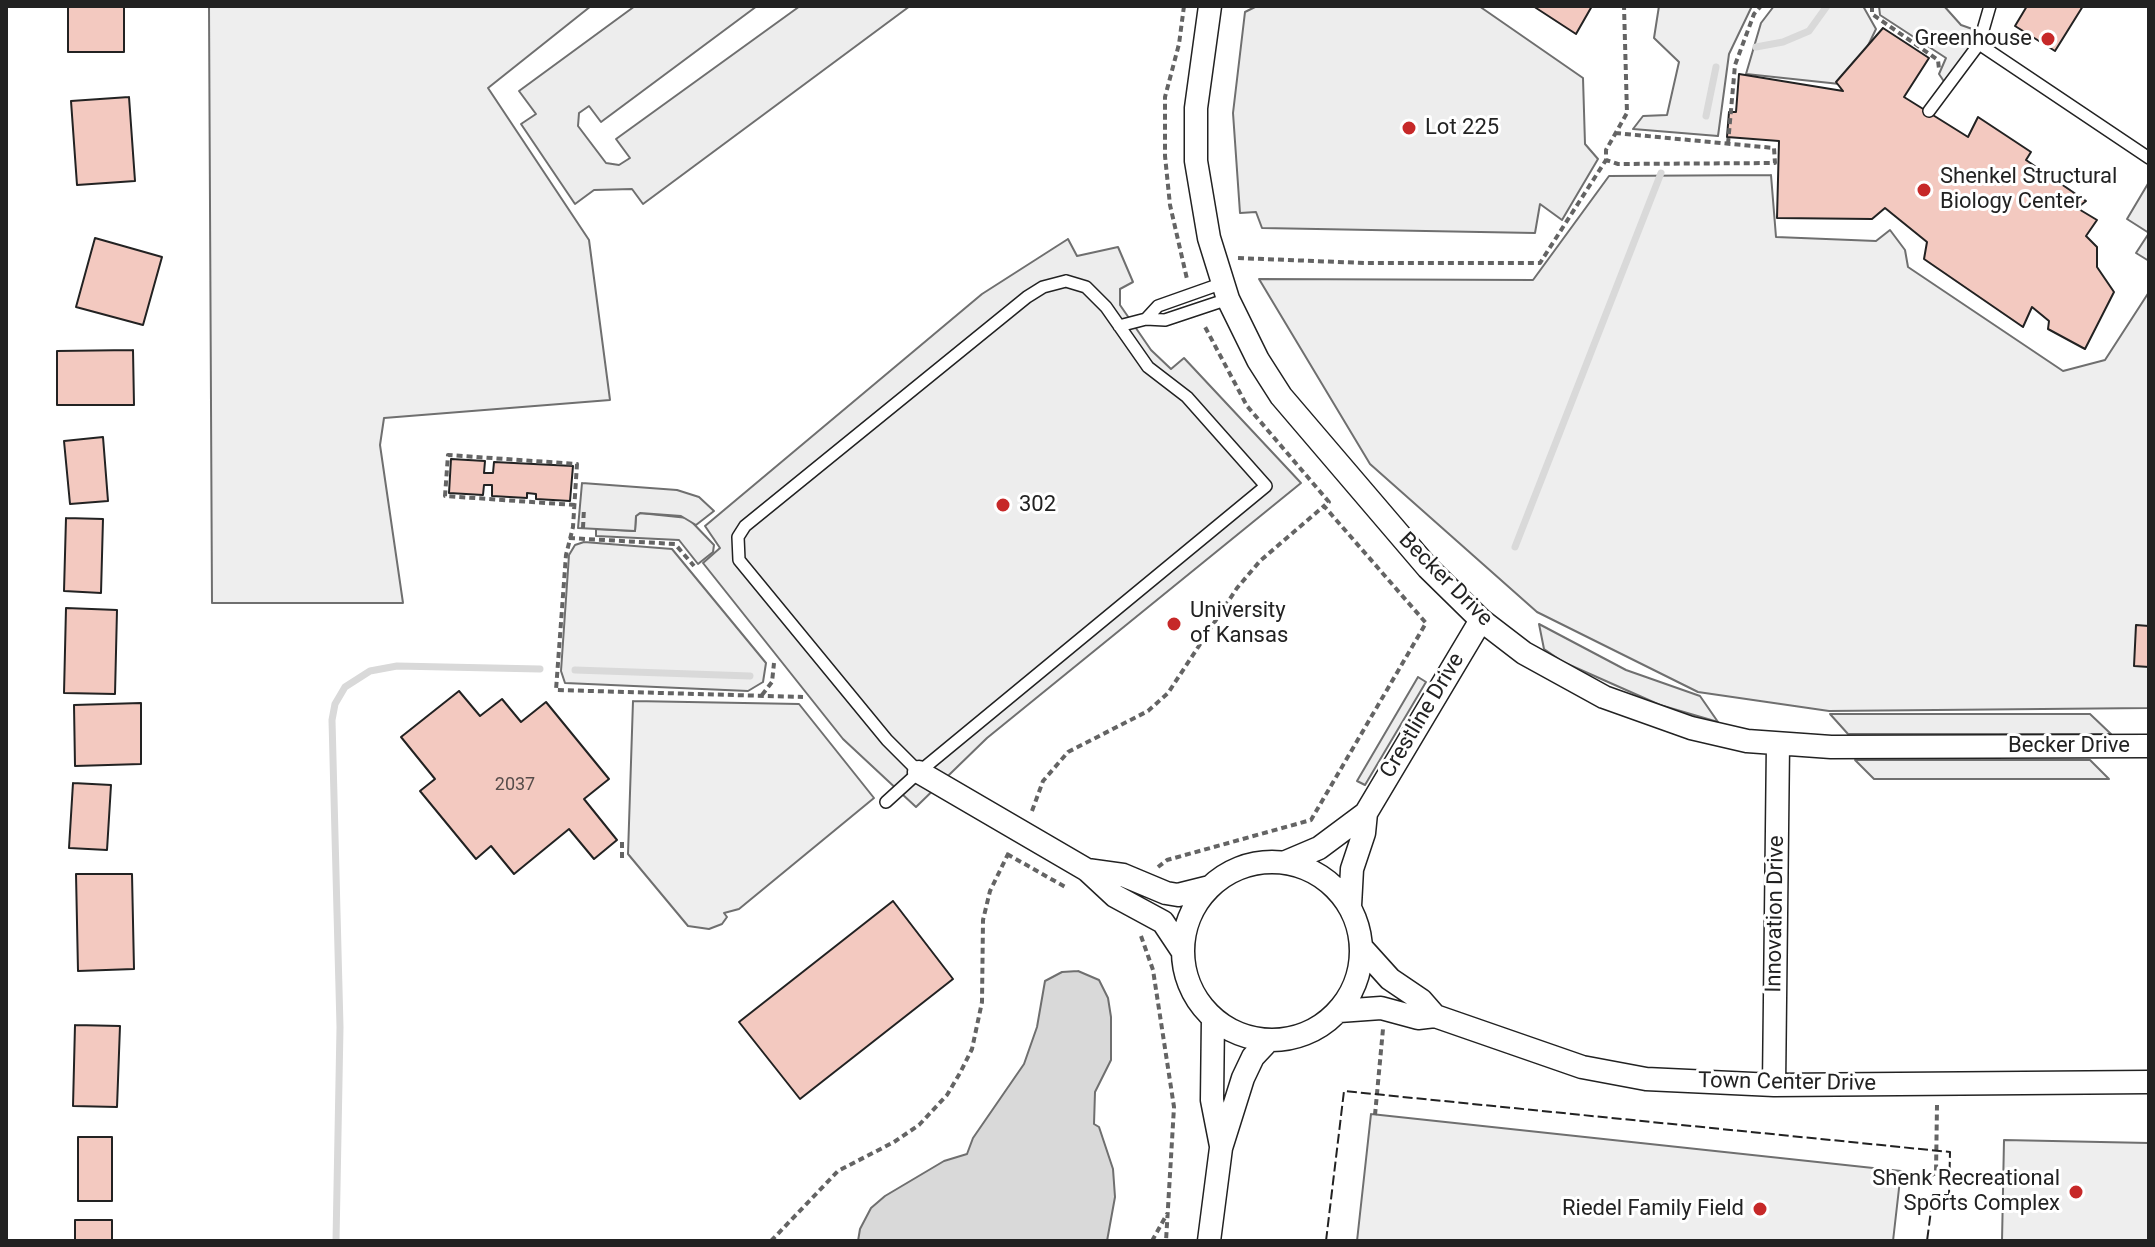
<!DOCTYPE html>
<style>
body{margin:0}
#map{position:relative;width:2155px;height:1247px;overflow:hidden;background:#fff;font-family:Roboto,sans-serif}
canvas{display:block}
.frame{position:absolute;inset:0;border:8px solid #222;pointer-events:none}
</style>
<div id="map">
<canvas width="2155" height="1247"></canvas>
<div class="frame"></div>
</div>
<script>
const g = document.querySelector('canvas').getContext('2d');
g.lineJoin = 'round';
function paint(path, color) { g.fillStyle = color; g.fill(path, 'evenodd'); }
const toPath = rows => new Path2D(rows.map(r => 'M' + r).join(''));
function trace(path, color, width, dash) { g.strokeStyle = color; g.lineWidth = width; g.lineCap = dash ? 'butt' : 'round'; g.setLineDash(dash || []); g.stroke(path); }
function write(font, color, halo, rows, align = 'center') {
  g.font = font + ' Roboto,sans-serif'; g.lineWidth = 6; g.setLineDash([]); g.textBaseline = 'middle'; g.strokeStyle = halo; g.fillStyle = color; for (const [text, x, y, turn = 0] of rows) {
    g.save(); g.translate(x, y); g.rotate((+turn || 0) * Math.PI / 180); g.textAlign = isNaN(turn) ? turn : align; if (halo) g.strokeText(text, 0, 0); g.fillText(text, 0, 0); g.restore();
  }
}
const green = toPath([
 [209,6,591,6,488,88,589,240,610,400,384,418,380,445,403,603,212,603,209,6],
 [1659,6,1752,6,1729,54,1718,136,1633,129,1643,116,1667,115,1679,62,1654,38,1659,6],
 [1774,6,1863,6,1876,29,1849,85,1746,74,1761,23,1774,6],
 [1879,6,1944,6,1961,25,1978,31,1947,86,1939,74,1946,58,1880,15,1879,6],
 [1771,175,1776,237,1876,241,1890,230,1905,250,1908,267,2063,371,2105,360,2149,292,2149,708,1829,711,1698,692,1537,612,1370,464,1259,279,1533,280,1609,176,1771,175],
 [640,513,688,518,714,545,713,552,698,564,679,540,596,536,596,529,635,531,636,516,640,513],
 [584,542,672,549,766,663,763,682,748,691,565,683,561,671,569,555,575,545,584,542],
 [633,701,799,704,874,798,739,909,724,913,727,917,722,924,709,929,688,926,628,854,633,701],
 [1371,1114,1901,1171,1893,1241,1357,1241,1371,1114],
 [2004,1140,2149,1143,2149,1241,2002,1241,2004,1140]
]);
paint(green, '#eee');
trace(green, '#6f6f6f', 2);
const parking = toPath([
 [635,6,757,6,601,122,589,106,579,113,578,126,606,163,619,165,630,158,616,139,800,6,910,6,643,204,632,189,594,190,575,204,521,124,536,114,519,91,635,6],
 [1257,6,1479,6,1583,78,1585,144,1598,159,1562,220,1540,204,1535,233,1262,228,1256,212,1240,213,1233,113,1245,12,1257,6],
 [2149,182,2149,261,2136,253,2149,233,2127,219,2149,182],
 [1068,239,1077,256,1118,247,1133,282,1120,289,1120,305,1151,350,1171,369,1184,358,1301,483,987,738,916,807,843,739,703,563,720,548,705,526,982,294,1068,239],
 [582,483,677,490,699,497,714,511,696,525,681,516,640,513,636,516,635,531,578,528,582,483],
 [1539,624,1626,670,1700,696,1718,722,1660,705,1563,662,1544,649,1539,624],
 [1418,677,1426,682,1365,785,1357,781,1418,677],
 [1830,714,2090,714,2111,734,1848,734,1830,714],
 [1855,760,2090,760,2109,779,1874,779,1855,760]
]);
paint(parking, '#ededed');
trace(parking, '#6f6f6f', 2);
const water = toPath([
 [1078,971,1099,980,1108,998,1111,1017,1111,1060,1095,1092,1094,1124,1099,1127,1113,1169,1115,1197,1107,1241,858,1241,860,1229,871,1208,885,1196,944,1161,967,1154,973,1138,1024,1064,1037,1027,1045,981,1062,972,1078,971]
]);
paint(water, '#d9d9d9');
trace(water, '#6f6f6f', 2);
trace(toPath([
 [1756,47,1783,42,1809,31,1827,6],
 [1706,116,1716,67],
 [1515,547,1661,173],
 [575,670,750,676],
 [336,1241,340,1027,332,720,335,704,345,687,370,671,397,666,540,669]
]), '#d9d9d9', 7);
const building = toPath([
 [68,6,124,6,124,52,68,52,68,6],
 [1533,6,1592,6,1576,34,1533,6],
 [2027,6,2083,6,2055,51,2015,26,2027,6],
 [1883,28,1929,58,1904,97,1968,137,1978,117,2031,152,2026,160,2086,201,2077,208,2097,220,2086,236,2097,247,2097,267,2114,292,2085,349,2048,329,2049,321,2032,307,2023,327,1924,259,1927,242,1885,208,1872,219,1777,218,1779,141,1727,137,1729,112,1736,112,1739,74,1843,91,1836,82,1883,28],
 [129,97,135,181,77,185,71,101,129,97],
 [95,238,162,257,143,325,76,307,95,238],
 [133,350,134,405,57,405,57,351,133,350],
 [103,437,108,501,70,504,64,441,103,437],
 [451,459,485,461,484,473,493,473,494,462,573,466,570,501,536,499,536,494,527,493,527,498,492,496,492,485,484,485,483,495,449,493,451,459],
 [66,518,103,519,101,593,64,591,66,518],
 [66,608,117,610,115,694,64,693,66,608],
 [2136,625,2149,626,2149,667,2134,666,2136,625],
 [459,691,480,716,502,699,521,722,546,702,609,779,584,799,617,840,594,859,569,829,514,874,491,846,476,859,420,791,435,779,401,737,459,691],
 [141,703,141,764,75,766,74,705,141,703],
 [73,783,111,785,107,850,69,848,73,783],
 [76,874,132,874,134,969,78,971,76,874],
 [893,901,953,979,800,1099,739,1022,893,901],
 [75,1025,120,1026,117,1107,73,1106,75,1025],
 [78,1137,112,1137,112,1201,78,1201,78,1137],
 [75,1220,112,1220,112,1241,75,1241,75,1220]
]);
paint(building, '#f3c9c0');
trace(building, '#222', 2);
const service = toPath([
 [1979,44,1990,6],
 [1929,111,1979,44,2149,158],
 [1066,281,1086,287,1106,307,1148,367,1187,397,1266,486,919,772,887,740,739,560,738,537,745,526,1027,297,1043,287,1066,281],
 [1146,319,1158,306,1223,283],
 [1119,326,1146,319,1165,320,1228,299],
 [886,802,919,772]
]);
const minor = toPath([
 [1210,6,1196,108,1196,161,1209,238,1228,299,1258,360,1281,396,1428,568,1481,620,1524,653,1604,697,1691,728,1747,741,1831,747,2149,746],
 [919,772,1087,870,1115,896,1163,922,1183,952],
 '1183 951a89 89 0 1 1 178 0a89 89 0 1 1-178 0Z',
 [1286,862,1319,848,1366,813],
 [1087,870,1123,875,1166,893,1178,895,1210,887],
 [1350,906,1352,869,1364,833,1366,813,1481,620],
 [1362,948,1390,979,1421,1000,1435,1016],
 [1339,1011,1381,1008,1418,1018,1435,1016,1582,1067,1646,1079,1774,1085,2149,1082],
 [1213,1018,1212,1100,1221,1146],
 [1774,1085,1778,744],
 [1209,1241,1221,1148,1243,1078,1253,1057,1269,1040]
]);
trace(service, '#222', 14);
trace(minor, '#222', 25);
trace(toPath([
 [1184,6,1179,44,1165,97,1165,156,1170,205,1187,279],
 [1872,6,1872,14,1938,60,1939,69],
 [1615,133,1774,148,1775,163,1618,164,1606,160,1606,150,1627,113,1624,6],
 [1728,144,1735,65,1754,14,1761,6],
 [1238,258,1364,263,1540,263,1606,160],
 [575,505,445,496,448,455,577,464,573,527,566,555,556,690,803,697],
 [583,528,584,508],
 [569,538,675,544,694,566],
 [762,695,772,682,774,663],
 [1032,811,1043,781,1068,752,1148,711,1168,693,1237,588,1260,561,1324,506],
 [1007,854,1067,888],
 [622,858,622,839],
 [1158,867,1167,860,1311,820,1426,623,1324,506,1329,502,1247,406,1204,325],
 [1141,936,1153,970,1174,1107,1166,1241],
 [1375,1115,1383,1029],
 [1900,1176,1923,1179,1936,1173,1937,1105],
 [771,1241,838,1171,894,1142,919,1125,947,1095,960,1073,972,1049,982,1002,983,920,990,891,1010,850],
 [1152,1241,1167,1214]
]), '#646464', 4, [6, 4]);
trace(service, '#fff', 11);
trace(minor, '#fff', 22);
trace(toPath([
 [1326,1241,1344,1091,1950,1152,1949,1195,1933,1195,1927,1241]
]), '#222', 2, [10, 4]);
for (const [x, y, r, color] of [
 [2048,39,8,"#c62828"],
 [1409,128,8,"#c62828"],
 [1924,190,8,"#c62828"],
 [1003,505,8,"#c62828"],
 [1174,624,8,"#c62828"],
 [2076,1192,8,"#c62828"],
 [1760,1209,8,"#c62828"]
]) { const dot = new Path2D(); dot.arc(x, y, r, 0, 2 * Math.PI); g.fillStyle = color; g.fill(dot); trace(dot, '#fff', 3); }
write('18px', '#564c4a', null, [
 ["2037",515,785]
]);
write('22px', '#222', '#fff', [
 ["Greenhouse",2032,39,"right"],
 ["Lot 225",1425,128],
 ["Shenkel Structural",1940,177],
 ["Biology Center",1940,202],
 ["302",1019,505],
 ["University",1190,611],
 ["of Kansas",1190,636],
 ["Shenk Recreational",2060,1179,"right"],
 ["Sports Complex",2060,1204,"right"],
 ["Riedel Family Field",1744,1209,"right"]
], 'left');
write('22px', '#222', '#fff', [
 ["Becker Drive",1445,580,45],
 ["Crestline Drive",1423,716,-59],
 ["Becker Drive",2069,746],
 ["Innovation Drive",1776,914,-89],
 ["Town Center Drive",1787,1083,1]
]);
</script>
